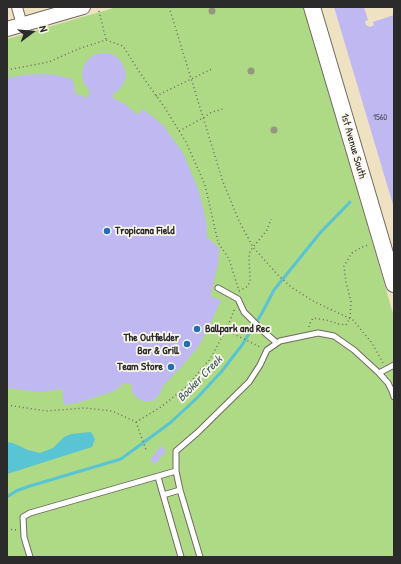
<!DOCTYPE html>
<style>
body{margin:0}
#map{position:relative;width:401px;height:564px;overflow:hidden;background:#efe2c3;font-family:"Patrick Hand",sans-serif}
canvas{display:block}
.frame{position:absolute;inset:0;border:8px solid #2b2b2b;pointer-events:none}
.north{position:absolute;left:12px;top:12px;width:40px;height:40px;-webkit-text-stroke:3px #fbf7ec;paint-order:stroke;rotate:74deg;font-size:11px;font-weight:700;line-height:16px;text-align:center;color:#2b2b2b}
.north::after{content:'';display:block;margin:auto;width:14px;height:18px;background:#2b2b2b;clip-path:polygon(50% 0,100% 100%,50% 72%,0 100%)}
</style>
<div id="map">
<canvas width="401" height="564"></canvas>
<div class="frame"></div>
<div class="north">N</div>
</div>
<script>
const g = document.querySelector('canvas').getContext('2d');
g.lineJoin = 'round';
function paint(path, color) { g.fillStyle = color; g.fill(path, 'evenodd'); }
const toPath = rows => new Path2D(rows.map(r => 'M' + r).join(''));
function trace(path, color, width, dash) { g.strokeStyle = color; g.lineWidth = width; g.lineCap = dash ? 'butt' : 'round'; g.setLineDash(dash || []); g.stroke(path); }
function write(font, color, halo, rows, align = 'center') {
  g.font = font + ' "Patrick Hand",sans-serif'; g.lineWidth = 3.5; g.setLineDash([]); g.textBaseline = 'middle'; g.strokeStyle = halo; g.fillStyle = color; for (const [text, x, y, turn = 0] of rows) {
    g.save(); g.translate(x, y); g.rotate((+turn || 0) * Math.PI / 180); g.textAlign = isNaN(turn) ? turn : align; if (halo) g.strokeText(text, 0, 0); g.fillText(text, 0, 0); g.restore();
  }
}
paint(toPath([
 [117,7,304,7,394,317,394,557,7,557,7,39]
]), '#aeda86');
paint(toPath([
 [91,432,95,439,92,447,7,474,7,442,13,443,28,450,40,453,53,448,64,437,71,434]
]), '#59c4d3');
trace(toPath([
 [7,497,16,491,30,486,121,459,170,423,197,398,222,371,242,345,262,313,274,290,320,233,350,202]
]), '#59c4d3', 3);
paint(toPath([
 [334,7,364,7,368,20,365,21,366,25,370,27,374,25,373,22,394,15,394,208],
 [105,53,112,54,118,58,122,63,125,70,126,77,123,84,119,90,113,94,113,98,125,104,138,115,143,109,163,125,183,153,199,191,207,226,207,237,219,248,218,264,213,286,210,296,221,300,213,318,199,346,182,366,162,387,161,392,158,396,154,400,149,401,144,401,139,399,135,396,132,391,131,384,120,383,122,386,112,392,80,402,64,405,62,389,40,392,7,388,7,78,24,75,44,74,56,75,72,79,75,88,75,93,87,98,90,90,87,88,83,81,82,74,83,67,87,61,92,56,98,54],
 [161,446,166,451,155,464,150,460]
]), '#bfb8f1');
const lane = toPath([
 [218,288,238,299,244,312,264,332,277,343],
 [379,373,394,365],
 [158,477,181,557],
 [180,490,176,471,176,451,197,433,249,382,260,365,267,350,280,341,318,333,334,336,354,350,379,373,388,383,392,391,394,397],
 [163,495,180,490,200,557],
 [30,557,24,537,23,517,30,513,176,471]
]);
const street = toPath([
 [17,7,22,25]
]);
const secondary = toPath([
 [7,29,83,7]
]);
const primary = toPath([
 [312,7,394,284]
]);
trace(lane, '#706b60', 7);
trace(street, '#706b60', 12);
trace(secondary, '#706b60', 16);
trace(primary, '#706b60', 18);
trace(toPath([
 [98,7,106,40],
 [169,7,223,182,239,221,253,247,276,273,291,287,313,301,353,320,372,343,383,363],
 [7,70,49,62,78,49,106,40,123,46,140,73,165,108,186,142,205,185,218,242,229,259,239,291],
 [156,96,212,69],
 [179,131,203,118,212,112,223,109],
 [239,291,248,286,250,280,249,257,250,251,267,230,271,219],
 [309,327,309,325,313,318,326,320,339,324,346,325,350,318,351,301,346,283,344,266,352,253,362,247,369,245],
 [226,330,260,347],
 [7,405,46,411,85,408,112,411,136,422,161,407,187,386,210,359,226,330,235,308],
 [136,422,146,450],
 [7,529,17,530]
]), '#706b60', 1.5, [1, 3]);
trace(lane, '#fff', 5);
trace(street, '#fff', 10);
trace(secondary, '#fff', 14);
trace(primary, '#fff', 16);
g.fillStyle = '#95967c';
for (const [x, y] of [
 [212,11],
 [251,71],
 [274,130]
]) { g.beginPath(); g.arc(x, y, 3.5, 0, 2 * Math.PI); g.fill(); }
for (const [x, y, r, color] of [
 [107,231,4,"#1f6fb2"],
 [197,329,4,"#1f6fb2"],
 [187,344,4,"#1f6fb2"],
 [171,367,4,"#1f6fb2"]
]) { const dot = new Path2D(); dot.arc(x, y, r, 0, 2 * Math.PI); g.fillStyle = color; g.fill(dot); trace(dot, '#fbf7ec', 1.5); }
write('9px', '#504e5c', null, [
 ["1560",380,118]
]);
write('11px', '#2b2b2b', '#fbf7ec', [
 ["1st Avenue South",353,146,74]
]);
write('bold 11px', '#2b2b2b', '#fbf7ec', [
 ["Tropicana Field",115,231],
 ["Ballpark and Rec",205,329],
 ["The Outfielder",179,338,"right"],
 ["Bar & Grill",179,351,"right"],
 ["Team Store",163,367,"right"]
], 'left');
write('italic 12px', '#39595d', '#fbf7ec', [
 ["Booker Creek",200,379,-46]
]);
</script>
